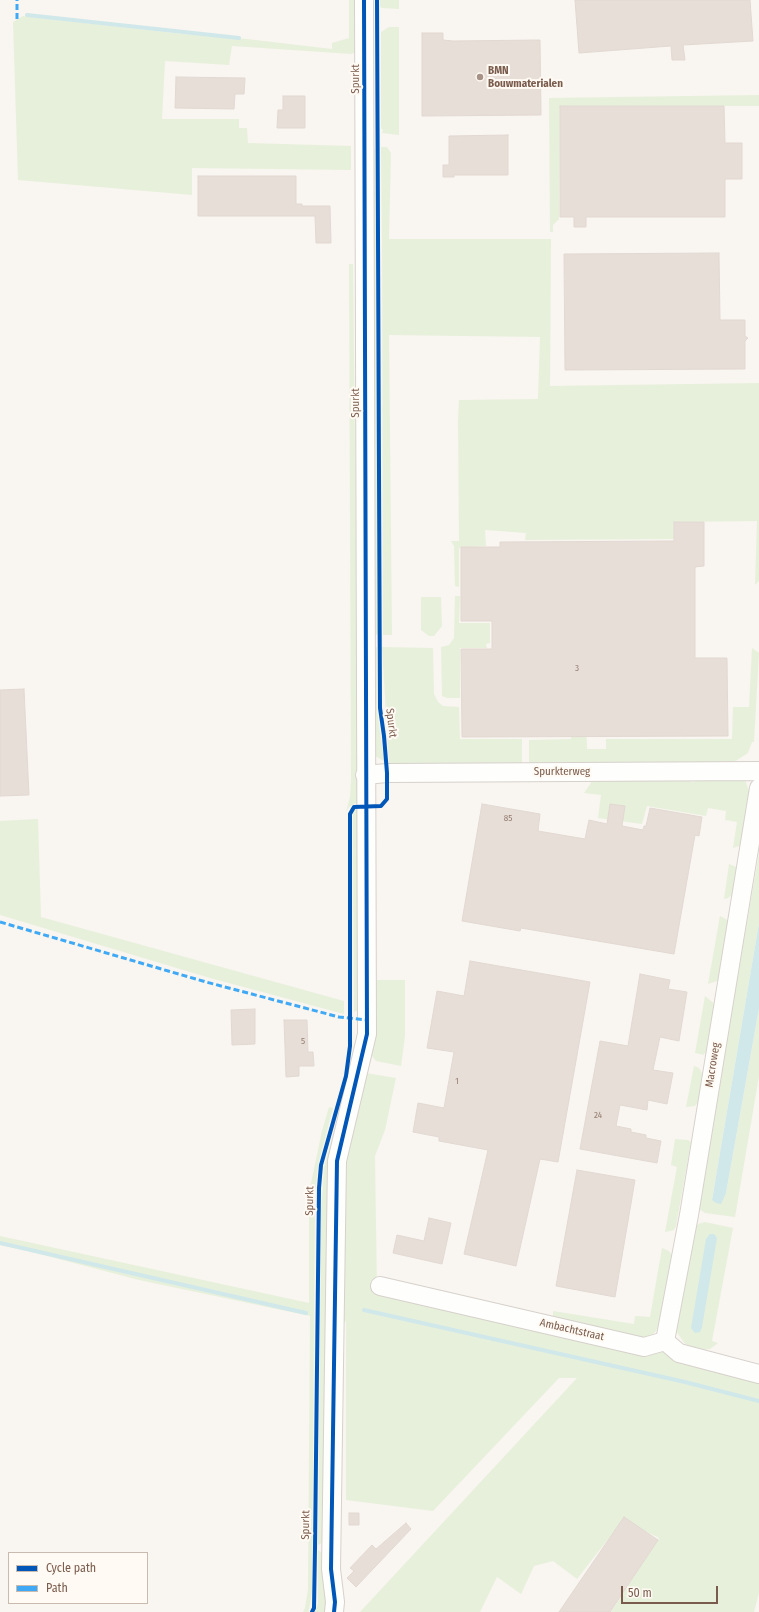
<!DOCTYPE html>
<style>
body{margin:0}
#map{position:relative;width:759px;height:1612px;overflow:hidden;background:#f9f5f0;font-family:"Fira Sans Condensed",sans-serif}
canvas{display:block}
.legend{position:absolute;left:8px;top:1552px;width:140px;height:52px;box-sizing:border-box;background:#fffaf3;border:1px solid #cabbb1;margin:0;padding:5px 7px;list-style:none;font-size:12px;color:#7a5c4d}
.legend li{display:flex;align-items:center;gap:8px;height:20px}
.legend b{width:20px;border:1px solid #cabbb1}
.scale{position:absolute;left:621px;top:1586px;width:97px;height:18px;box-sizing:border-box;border:2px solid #7a5c4d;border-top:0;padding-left:5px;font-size:12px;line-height:14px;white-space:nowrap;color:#7a5c4d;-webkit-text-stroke:3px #fffaf3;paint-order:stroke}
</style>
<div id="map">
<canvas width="759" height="1612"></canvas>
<ul class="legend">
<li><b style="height:5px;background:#0057b8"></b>Cycle path</li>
<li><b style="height:5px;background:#3fa9f5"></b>Path</li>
</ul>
<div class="scale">50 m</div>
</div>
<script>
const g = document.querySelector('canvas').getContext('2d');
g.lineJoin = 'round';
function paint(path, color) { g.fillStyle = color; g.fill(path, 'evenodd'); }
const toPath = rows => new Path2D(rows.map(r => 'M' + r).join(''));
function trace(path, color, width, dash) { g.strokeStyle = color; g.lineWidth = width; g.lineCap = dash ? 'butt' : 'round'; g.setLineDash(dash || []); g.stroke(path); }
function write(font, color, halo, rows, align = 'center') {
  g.font = font + ' "Fira Sans Condensed",sans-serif'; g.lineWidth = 4; g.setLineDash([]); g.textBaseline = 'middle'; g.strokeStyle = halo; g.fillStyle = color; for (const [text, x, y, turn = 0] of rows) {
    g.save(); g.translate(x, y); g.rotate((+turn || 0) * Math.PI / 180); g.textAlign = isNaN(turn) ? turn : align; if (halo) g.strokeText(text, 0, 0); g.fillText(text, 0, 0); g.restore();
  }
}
paint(toPath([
 [349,0,355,0,355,52,352,54,232,46,229,65,165,61,162,119,239,119,239,128,247,128,248,143,351,146,351,170,192,168,192,195,18,180,13,22,23,16,184,34,247,39,332,49,332,43,349,38],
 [380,0,399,0,399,9,382,8,380,7],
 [389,27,399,27,399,135,382,133,383,130,381,128,381,32],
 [759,95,759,106,560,106,559,219,553,225,553,232,550,232,549,98],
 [381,147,387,147,391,153,389,239,551,239,550,386,759,383,759,581,755,585,757,521,674,522,674,539,525,540,526,533,485,530,486,546,459,548,459,587,455,586,454,546,451,541,459,541,458,420,459,400,538,399,540,337,389,335,392,635,383,635,382,239],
 [375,149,376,238,378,635,371,632,369,150],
 [349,264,353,264,357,634,358,802,349,807,346,812,350,797,351,780],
 [455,596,460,596,459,623,490,623,490,643,486,644,487,648,460,648,460,698,447,698,442,696,441,647,449,645,454,638],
 [421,597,441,597,442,626,434,636,429,636,421,630],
 [377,647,377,710,384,761,375,756,372,748,374,648],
 [382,647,433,648,434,694,438,702,443,706,459,707,460,739,522,739,522,765,398,765,389,763],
 [752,648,759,653,754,742,752,742,748,753,734,762,735,764,529,765,529,740,571,739,571,719,586,719,587,749,606,749,606,739,732,739,733,707,749,707],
 [689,777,689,781,695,782,695,778,743,780,746,782,749,791,751,792,742,845,733,848,737,822,725,820,726,811,708,808,706,816,647,806,642,824,598,818,601,795,584,793,591,783,589,778],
 [358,809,359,1006,358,1010,354,1012,353,830,353,814,354,810],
 [38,819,41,917,344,1001,344,1014,210,978,0,915,0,821],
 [759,853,759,923,712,1200,726,1193,759,1008,759,1076,735,1217,705,1213,699,1209,699,1202],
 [729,864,736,867,738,871,733,894,728,898,724,899],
 [720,916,729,921,720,980,708,984],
 [373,980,405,980,405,1036,401,1066,376,1061,372,1056],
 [705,996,716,1005,708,1050,703,1055,700,1054,695,1053],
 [694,1066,699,1068,703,1075,698,1102,695,1106,686,1107],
 [366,1073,396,1078,385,1130,375,1156,377,1293,643,1354,664,1351,676,1361,690,1365,759,1383,759,1593,754,1612,611,1612,659,1538,623,1520,577,1579,553,1561,534,1566,521,1594,497,1577,480,1612,360,1612,577,1378,559,1378,433,1511,346,1500,346,1322,340,1319,345,1151],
 [329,1107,333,1108,318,1165,315,1196,312,1591,309,1610,308,1612,303,1612,305,1608,308,1589,310,1316,139,1280,36,1253,0,1245,0,1236,309,1303,309,1220,310,1188,322,1131],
 [339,1113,340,1113,331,1144,327,1164,328,1204,324,1542,318,1545,321,1214,324,1167],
 [675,1139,688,1140,691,1142,676,1226,674,1230,665,1232,677,1167,671,1165],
 [705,1222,733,1228,712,1341,718,1343,710,1349,702,1350,685,1344,676,1331,694,1228,698,1224],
 [662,1248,669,1251,672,1255,660,1326,658,1326,656,1331,650,1337,642,1339,553,1318,553,1311,634,1324,635,1316,650,1317],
 [318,1550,324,1554,328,1612,315,1612,318,1604]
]), '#e7f0db');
paint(toPath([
 [759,923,759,1008,726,1193,721,1204,716,1203,712,1200],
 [710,1234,714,1234,717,1238,702,1327,700,1332,695,1333,691,1328,706,1239]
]), '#d0e8ea');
trace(toPath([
 [27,15,239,38],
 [0,1243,306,1313],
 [364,1310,685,1382,759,1401]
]), '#d0e8ea', 4);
const building = toPath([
 [575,0,750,0,753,41,683,45,685,60,672,60,671,46,579,53,575,0],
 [422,33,443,33,443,40,453,41,540,40,541,115,422,116,422,33],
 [176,77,245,78,244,94,235,94,234,109,175,108,176,77],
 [283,96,305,96,305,128,277,128,278,110,283,110,283,96],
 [560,106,724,106,725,143,742,143,742,179,725,179,725,217,586,217,586,227,574,227,574,217,560,217,560,106],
 [508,135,508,175,454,175,454,177,443,177,443,165,449,165,449,136,508,135],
 [198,176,296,176,296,204,302,204,302,206,330,206,331,243,316,243,315,216,198,216,198,176],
 [719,253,720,320,745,320,745,336,748,338,745,341,745,369,565,370,564,254,719,253],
 [674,522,704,522,704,566,695,567,695,658,727,658,728,736,462,737,461,649,492,649,492,621,461,621,461,547,500,547,500,542,674,541,674,522],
 [24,689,29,795,0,796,0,690,24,689],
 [482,804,540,814,538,831,585,839,589,820,607,824,610,804,625,806,622,826,643,830,644,826,646,826,650,808,702,817,699,836,695,835,674,954,521,928,520,931,462,921,482,804],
 [470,961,590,982,558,1162,540,1159,516,1266,464,1254,488,1150,439,1141,439,1137,413,1132,418,1103,444,1108,454,1052,427,1048,437,991,464,996,470,961],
 [640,974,670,980,668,989,687,992,679,1041,660,1037,653,1070,673,1073,667,1104,648,1100,647,1110,620,1105,616,1126,631,1129,631,1132,646,1135,646,1138,661,1141,657,1163,580,1149,600,1041,628,1046,640,974],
 [255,1009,255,1044,232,1045,231,1010,255,1009],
 [284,1020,307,1020,308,1052,313,1052,314,1066,299,1066,299,1076,286,1077,284,1020],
 [577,1170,635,1180,615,1297,556,1286,577,1170],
 [429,1218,451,1223,442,1264,393,1253,397,1235,424,1241,429,1218],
 [349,1513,359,1513,359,1525,349,1525,349,1513],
 [624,1517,658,1540,610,1612,559,1612,624,1517],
 [406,1523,411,1529,356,1587,347,1578,354,1571,350,1568,372,1545,376,1549,406,1523]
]);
paint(building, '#e6ded7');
trace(building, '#e2d8d2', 1);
const minor = toPath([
 [365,775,387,773,759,771],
 [380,1286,644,1347,665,1341,679,1353,759,1374],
 [665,1341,689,1215,759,788],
 [334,1612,335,1602,331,1569,337,1161,367,1034,364,0]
]);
trace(minor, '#d7d1cb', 20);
trace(minor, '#fefefd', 18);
trace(toPath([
 [17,19,17,0],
 [0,922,206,982,339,1017,367,1020]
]), '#3fa9f5', 3, [6, 3]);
trace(toPath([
 [312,1612,314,1608,315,1548,319,1188,321,1165,346,1076,350,1046,350,814,354,807,381,806,387,799,387,773,384,736,380,708,377,0],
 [334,1612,335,1602,331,1569,337,1161,367,1034,364,0]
]), '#0057b8', 4);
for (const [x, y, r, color] of [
 [480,77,4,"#a69286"]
]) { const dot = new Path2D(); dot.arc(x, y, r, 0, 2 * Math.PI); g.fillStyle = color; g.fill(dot); trace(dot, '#fffaf3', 1.5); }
write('9px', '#977e72', null, [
 ["3",577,668],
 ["85",508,818],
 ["5",303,1041],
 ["1",457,1081],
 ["24",598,1115]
]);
write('bold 11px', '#7a5c4d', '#fffaf3', [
 ["BMN",488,71],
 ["Bouwmaterialen",488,84]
], 'left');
write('11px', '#7a5c4d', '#fffaf3', [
 ["Spurkt",356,79,-90],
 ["Spurkt",356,403,-90],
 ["Spurkt",391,723,83],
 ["Spurkterweg",562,772],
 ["Macroweg",713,1065,-81],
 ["Spurkt",310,1201,-89],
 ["Ambachtstraat",572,1330,13],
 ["Spurkt",306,1525,-89]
]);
</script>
